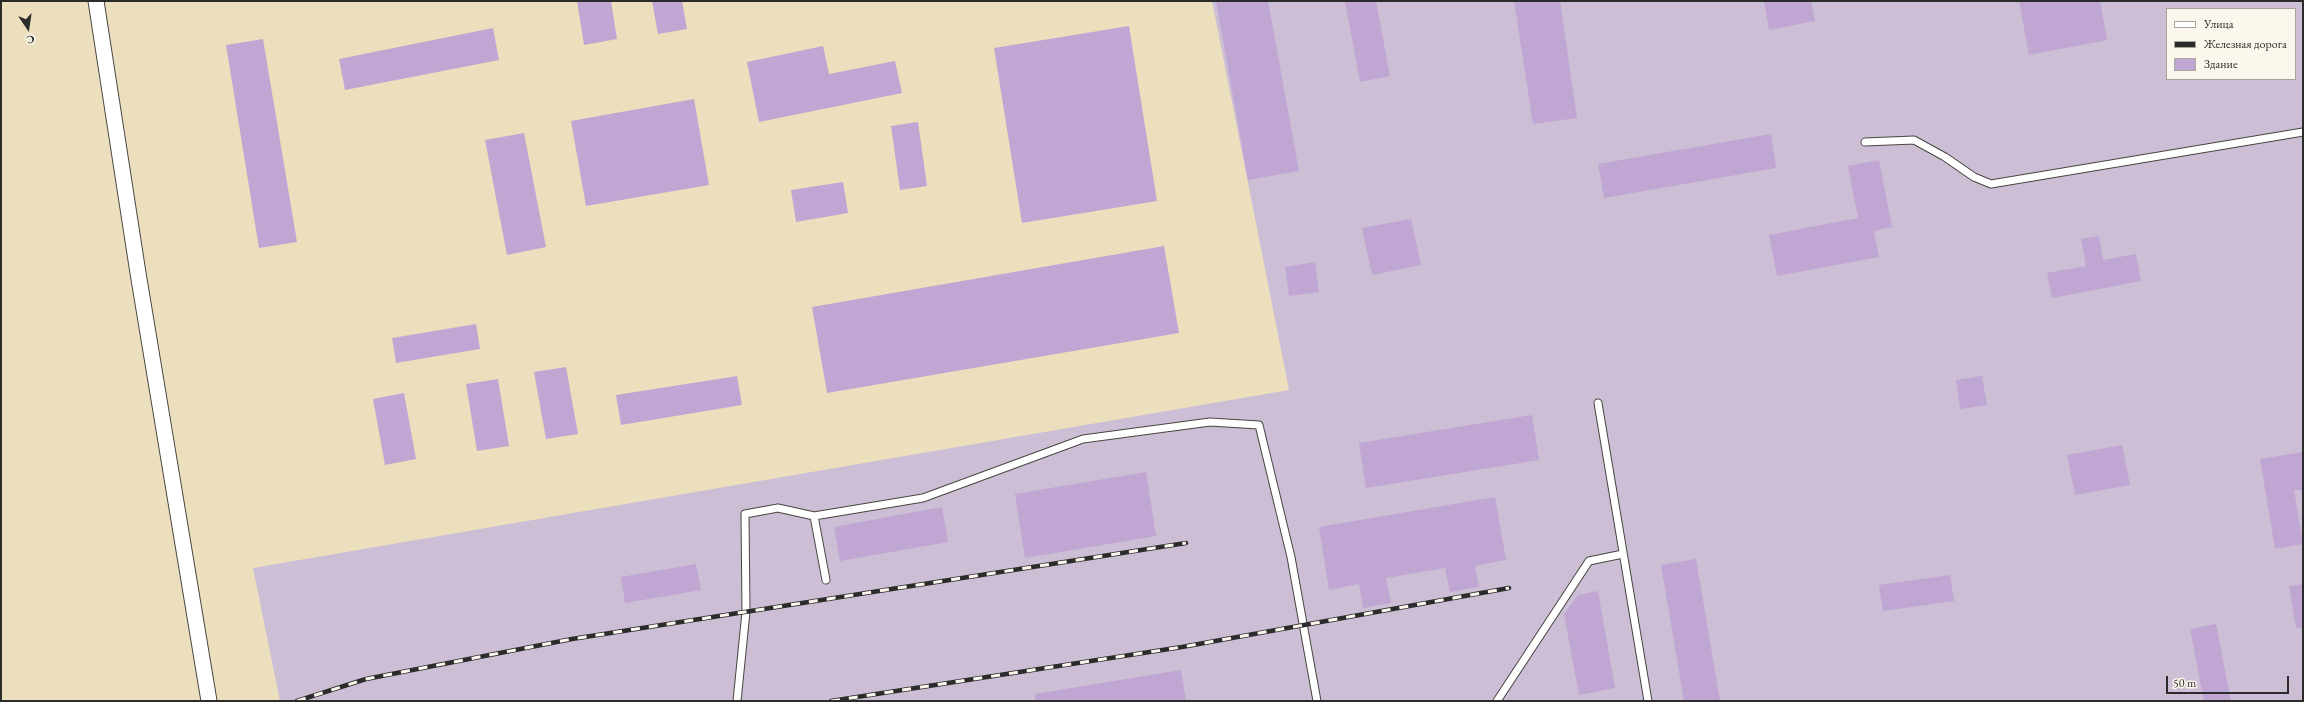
<!DOCTYPE html>
<meta charset="utf-8">
<style>
body{margin:0}
#map{position:relative;width:2304px;height:702px;overflow:hidden;background:#ecdfbe;font-family:"EB Garamond",serif}
canvas{display:block}
.frame{position:absolute;inset:0;border:2px solid #2b2b2b;pointer-events:none}
.legend{position:absolute;left:2166px;top:8px;width:130px;height:72px;box-sizing:border-box;background:#fbf7ec;border:1px solid #a8a59f;margin:0;padding:5px 7px;list-style:none;font-size:12px;color:#2b2b2b}
.legend li{display:flex;align-items:center;gap:8px;height:20px}
.legend b{width:20px;border:1px solid #a8a59f}
.north{position:absolute;left:8px;top:8px;width:40px;height:40px;-webkit-text-stroke:3px #fbf7ec;paint-order:stroke;rotate:167deg;font-size:11px;font-weight:700;line-height:16px;text-align:center;color:#2b2b2b}
.north::after{content:'';display:block;margin:auto;width:14px;height:18px;background:#2b2b2b;clip-path:polygon(50% 0,100% 100%,50% 72%,0 100%)}
.scale{position:absolute;left:2166px;top:676px;width:123px;height:18px;box-sizing:border-box;border:2px solid #2b2b2b;border-top:0;padding-left:5px;font-size:12px;line-height:14px;white-space:nowrap;color:#2b2b2b;-webkit-text-stroke:3px #fbf7ec;paint-order:stroke}
</style>
<div id="map">
<canvas width="2304" height="702"></canvas>
<div class="frame"></div>
<ul class="legend">
<li><b style="height:5px;background:#fff"></b>Улица</li>
<li><b style="height:5px;background:#2b2b2b"></b>Железная дорога</li>
<li><b style="height:11px;background:#c0a6d2"></b>Здание</li>
</ul>
<div class="north">С</div>
<div class="scale">50 m</div>
</div>
<script>
const g = document.querySelector('canvas').getContext('2d');
g.lineJoin = 'round';
function paint(path, color) { g.fillStyle = color; g.fill(path, 'evenodd'); }
const toPath = rows => new Path2D(rows.map(r => 'M' + r).join(''));
function trace(path, color, width, dash) { g.strokeStyle = color; g.lineWidth = width; g.lineCap = dash ? 'butt' : 'round'; g.setLineDash(dash || []); g.stroke(path); }
paint(toPath([
 [1212,1,2303,1,2303,701,280,701,253,568,1289,390],
 [2167,9,2295,9,2295,79,2167,79]
]), '#ccbed4');
paint(toPath([
 [577,1,611,1,617,39,584,45],
 [652,1,682,1,687,29,658,34],
 [1216,1,1268,1,1299,171,1248,180],
 [1345,1,1376,1,1390,76,1360,82],
 [1514,1,1560,1,1577,118,1533,124],
 [1764,1,1811,1,1815,21,1769,30],
 [2019,1,2100,1,2107,40,2029,55],
 [1129,26,1157,201,1022,223,994,48],
 [493,28,499,60,345,90,339,59],
 [263,39,297,242,259,248,226,45],
 [823,46,829,74,895,61,902,93,759,122,747,62],
 [694,99,709,185,586,206,571,121],
 [918,122,927,186,900,190,891,126],
 [524,133,546,247,507,255,485,140],
 [1771,134,1776,168,1604,198,1598,164],
 [1879,160,1892,227,1874,231,1879,257,1777,276,1769,235,1858,218,1848,166],
 [843,182,848,213,796,222,791,190],
 [1411,219,1421,265,1372,275,1362,228],
 [2099,236,2103,260,2136,254,2141,281,2052,298,2047,273,2086,266,2081,239],
 [1164,246,1179,333,827,393,812,307],
 [1315,262,1319,292,1289,296,1285,267],
 [476,324,480,349,396,363,392,338],
 [566,367,578,434,546,439,534,372],
 [737,376,742,405,621,425,616,395],
 [1982,376,1987,405,1960,409,1956,380],
 [498,379,509,446,477,451,466,384],
 [404,393,416,459,385,465,373,399],
 [1532,415,1539,460,1366,488,1359,443],
 [2122,445,2130,485,2075,495,2067,455],
 [2303,452,2303,490,2294,490,2303,544,2275,549,2260,459],
 [1146,472,1156,536,1025,558,1015,494],
 [1495,497,1506,560,1475,566,1479,587,1450,592,1445,568,1386,578,1391,603,1363,608,1359,584,1329,590,1319,527],
 [942,507,948,542,840,561,834,527],
 [1696,559,1720,701,1684,701,1661,565],
 [696,564,701,590,625,603,621,577],
 [1950,575,1954,601,1883,611,1879,585],
 [2303,584,2303,628,2296,628,2289,586],
 [1598,591,1615,688,1579,695,1564,614,1578,595],
 [2216,624,2231,701,2204,701,2190,629],
 [1181,670,1186,701,1035,701,1035,694]
]), '#c0a6d2');
const lane = toPath([
 [1865,142,1914,140,1945,157,1974,177,1991,184,2303,132],
 [1598,403,1648,701],
 [826,580,814,516,923,498,1083,439,1210,422,1259,425,1291,557,1317,701],
 [737,701,746,612,745,514,778,508,814,516],
 [1497,701,1589,561,1623,554]
]);
const street = toPath([
 [96,1,138,273,209,701]
]);
trace(lane, '#484641', 9);
trace(street, '#484641', 17);
trace(lane, '#fff', 7);
trace(street, '#fff', 15);
const rail = toPath([
 [297,701,366,679,572,639,1186,543],
 [831,701,1182,647,1509,588]
]);
trace(rail, '#2b2b2b', 4.5);
trace(rail, '#fbf7ec', 3, [9]);
</script>
